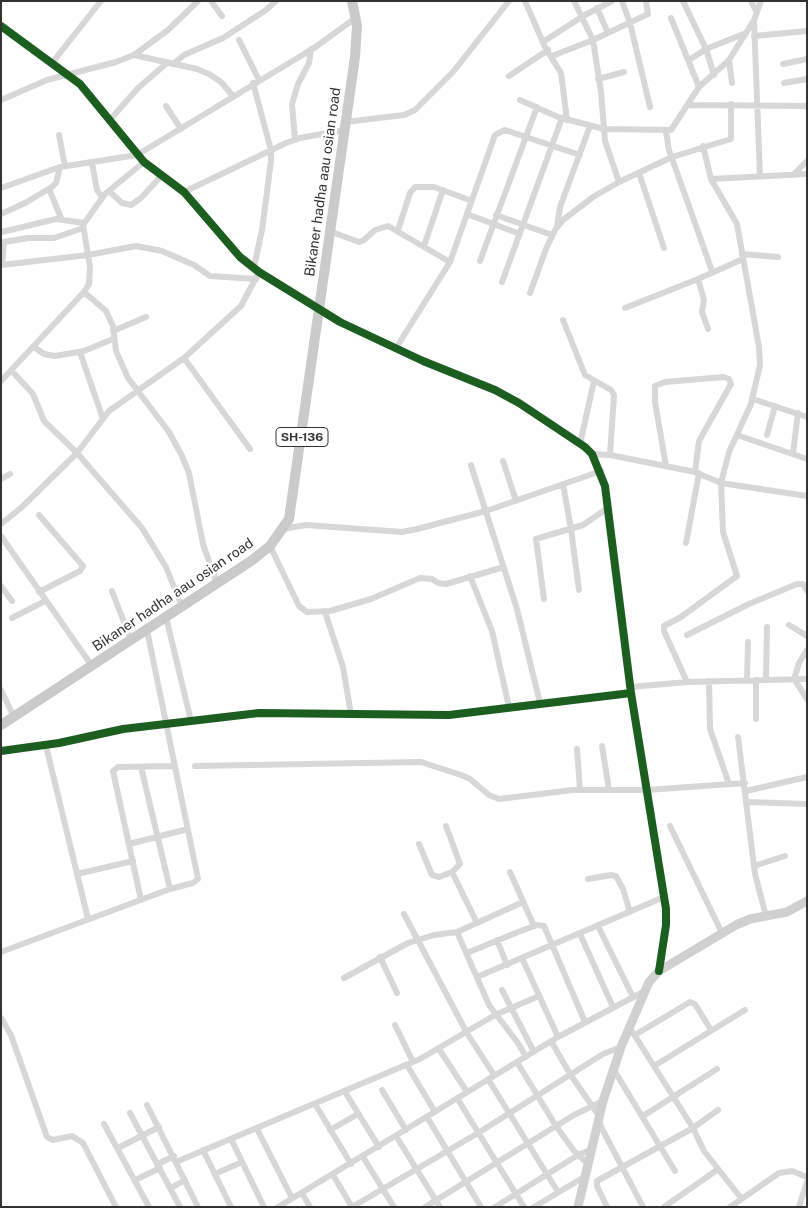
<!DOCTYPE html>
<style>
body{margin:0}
#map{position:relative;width:808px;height:1208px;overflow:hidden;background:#fff;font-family:"Public Sans",sans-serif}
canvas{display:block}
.frame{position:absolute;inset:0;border:2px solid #333;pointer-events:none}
</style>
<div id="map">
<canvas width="808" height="1208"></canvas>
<div class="frame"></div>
</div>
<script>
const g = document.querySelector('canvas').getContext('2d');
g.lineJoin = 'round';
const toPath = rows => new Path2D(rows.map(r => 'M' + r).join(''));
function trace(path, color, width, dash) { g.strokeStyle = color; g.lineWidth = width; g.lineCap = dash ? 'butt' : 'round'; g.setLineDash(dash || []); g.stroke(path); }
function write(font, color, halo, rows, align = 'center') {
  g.font = font + ' "Public Sans",sans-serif'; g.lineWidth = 5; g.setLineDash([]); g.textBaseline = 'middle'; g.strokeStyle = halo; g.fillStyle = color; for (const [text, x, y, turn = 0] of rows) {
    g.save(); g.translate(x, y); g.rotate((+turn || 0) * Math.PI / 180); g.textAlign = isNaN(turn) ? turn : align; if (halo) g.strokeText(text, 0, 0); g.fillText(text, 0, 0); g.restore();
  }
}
trace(toPath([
 [211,1,222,16],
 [525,1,545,47,561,73,567,120],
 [574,1,593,40,601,92,605,141,619,182],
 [622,1,630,23,650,107],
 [683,1,706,49,714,75],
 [751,1,756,11],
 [597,8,608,33],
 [671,18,699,87],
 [754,21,760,176],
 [1,26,80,84,144,162,184,192,240,257,259,272,340,322,423,361,495,390,519,403,585,447,592,454,605,486,631,693,666,909,666,925,659,971],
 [754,36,807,31],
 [239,40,259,80],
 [543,42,583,16,612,1],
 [134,55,197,69,209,74,221,82,233,96],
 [552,56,593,40,648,14,646,1],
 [689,60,706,49,746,33],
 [729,60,732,83],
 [52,63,101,1],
 [173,64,184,55,223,38,266,10,276,1],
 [783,64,807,59],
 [509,76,548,50],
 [598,79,624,72],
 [253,83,271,150,271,161,262,230,254,267],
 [784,83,807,79],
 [1,100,47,80,116,62,134,55,168,30,198,1],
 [520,100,558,117,604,129,671,130,699,87,729,60,754,20,761,1],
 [687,105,807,106],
 [166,106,181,129],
 [109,121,138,88,167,63],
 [345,122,404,115,415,110,453,72,509,1],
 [666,132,669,150,712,271],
 [59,135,65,166],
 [295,140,292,104,298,84,309,63,311,49],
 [92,163,97,190,102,197],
 [639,173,664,248],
 [793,175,807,161],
 [711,179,807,174],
 [1,188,60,167,137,155,314,48,357,17],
 [49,189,61,218],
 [109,191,122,203,131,205,141,198,162,175],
 [184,192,286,143,300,138,344,130],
 [1,214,25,203,52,187,56,183,60,167],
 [467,214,520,234],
 [496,215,552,235],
 [557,227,560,207,590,126],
 [398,230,410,193,415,187,434,187,472,201],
 [329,231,359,242,364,240,375,230,388,226,450,262],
 [2,232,56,219,84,223],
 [424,246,443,190],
 [742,254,778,257],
 [480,261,537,107],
 [1,265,88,255,136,246,162,251,194,265,210,276,256,279],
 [2,265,4,242,28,238,54,238,83,228],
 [502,282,562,118],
 [84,292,106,311,113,326,116,351,128,378,169,432,182,456,189,473,203,544,217,584],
 [530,293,546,249,555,230,563,220,593,197,619,182,672,157,731,139,731,104],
 [625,308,698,279],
 [563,320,585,375,611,390,614,395,610,455],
 [708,329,702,312,704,300,698,279,743,259],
 [113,331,146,317],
 [34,347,44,354,55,356,84,351,113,339],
 [396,348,450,262,495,135,505,130,580,155],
 [80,352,103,419],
 [184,358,250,449],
 [12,371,33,394,44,421,77,453,142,528,166,567,182,607],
 [1,381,84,292,89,284,90,267,83,225,105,194,144,162],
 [753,399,807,417],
 [737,435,807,459],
 [767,435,775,406],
 [580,444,594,381],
 [793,453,798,413],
 [592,454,610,455,695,472,721,483,807,496],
 [503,461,516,501],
 [471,465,517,609,540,703],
 [666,466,655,402,655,386,665,382,724,377,729,379,731,384,699,441,695,472],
 [1,479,10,474],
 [563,484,571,529,579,590],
 [1,524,22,507,77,453,109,411,184,358,241,306,259,272],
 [283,529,306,525,402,532,417,529,486,511,601,471],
 [1,536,92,666],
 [686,543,699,473],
 [270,546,299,606,307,612,330,611,371,599,420,578,432,579,438,583,446,584,504,567],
 [470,576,492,631,509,707],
 [1,586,12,601],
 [112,591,131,640],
 [39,592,80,571,83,566,39,515],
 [544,599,536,539,583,525,608,508],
 [325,612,343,667,351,714],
 [166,617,191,721],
 [12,618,45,601],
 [789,625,807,636],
 [687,635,749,604,797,584,803,584,807,591],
 [807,650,799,663,794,679,807,699],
 [747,679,748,642],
 [766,679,767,627],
 [756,680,756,719],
 [709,681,710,729,729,784],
 [687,682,664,631,664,626,681,617,737,576,723,532,721,483,729,452,751,404,760,365,759,347,737,224,711,179,703,146],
 [631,687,687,682,807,679],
 [1,690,14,717],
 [738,737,755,874,766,916],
 [46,746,88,919],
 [602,746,609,790],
 [577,749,580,790],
 [1,751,59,743,123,729,259,713,449,715,631,693],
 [195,766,421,762,461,775,470,779,489,795,499,799,573,790,646,790,745,783],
 [141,767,170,889],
 [746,791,807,777],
 [747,802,807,804],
 [670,826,722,933],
 [129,844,188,829],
 [419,844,432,875,439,877,452,872,460,864,446,826],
 [754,866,785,856],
 [452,872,477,923],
 [510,872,534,926],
 [77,874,133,861],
 [588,879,611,875,616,876,623,889,630,912],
 [141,900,113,771,118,767,175,766],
 [404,914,467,1033,494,1075],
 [598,926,633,997],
 [457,932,489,1005,518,1043,526,1057],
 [580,934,613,1007],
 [497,940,507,965],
 [1,952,170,889,193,883,198,879,147,630],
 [467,953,518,932,537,925,544,926,585,1022],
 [380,957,397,993],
 [522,958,558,1037],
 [477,977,664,897],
 [344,978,408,943,434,935,457,932,523,902],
 [502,990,534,1052],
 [1,1018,11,1035,47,1137,53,1140,72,1136,83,1143,116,1207],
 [395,1025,413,1062],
 [630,1028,693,1128,704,1151,741,1198],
 [635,1035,690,1002,695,1004,711,1030],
 [551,1041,570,1074,599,1116],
 [439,1049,467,1092],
 [517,1062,556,1126,574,1151,587,1163],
 [407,1065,435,1112],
 [654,1066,745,1010],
 [614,1070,675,1171],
 [488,1079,558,1192],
 [382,1090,406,1130],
 [345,1092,379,1147],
 [457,1098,524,1207],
 [315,1104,351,1164],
 [147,1105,198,1207],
 [130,1113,180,1207],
 [643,1116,717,1069],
 [427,1117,481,1207],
 [598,1121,643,1207],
 [104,1124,149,1207],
 [257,1129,292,1198],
 [330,1130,358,1114],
 [396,1136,440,1207],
 [231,1139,264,1207],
 [118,1148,159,1127],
 [203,1150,231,1207],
 [363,1157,394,1207],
 [176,1162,420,1059,495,1015,539,996],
 [158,1164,174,1156],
 [215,1174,242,1162],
 [333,1175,352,1207],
 [135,1180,160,1168],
 [171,1188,185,1180],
 [302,1193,310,1207],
 [278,1207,558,1037,643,992],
 [352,1207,478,1133,603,1054,621,1047],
 [425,1207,574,1115,603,1101],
 [495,1207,578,1155,590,1150],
 [534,1207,584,1177],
 [607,1207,597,1186,597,1181,693,1128,718,1110],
 [664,1207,717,1170],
 [730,1207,779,1173,792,1171,807,1177],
 [799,1207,807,1182]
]), '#d7d7d7', 6);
trace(toPath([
 [578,1207,603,1101,621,1047,649,982,659,971,736,925,750,919,787,912,807,901]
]), '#d0d0d0', 9);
trace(toPath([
 [1,725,251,561,270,546,289,519,355,57,357,26,352,1]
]), '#cacaca', 10);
trace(toPath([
 [1,26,80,84,144,162,184,192,240,257,259,272,340,322,423,361,495,390,519,403,585,447,592,454,605,486,631,693,666,909,666,925,659,971],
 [1,751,59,743,123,729,259,713,449,715,631,693]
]), '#1b5e20', 8);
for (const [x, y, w] of [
 [302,437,52]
]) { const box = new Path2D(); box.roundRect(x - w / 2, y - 9.5, w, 19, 4); g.fillStyle = '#fff'; g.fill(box); trace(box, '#333', 1); }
write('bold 12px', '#333', null, [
 ["SH-136",302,437]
]);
write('14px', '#333', '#fff', [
 ["Bikaner hadha aau osian road",323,182,-82],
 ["Bikaner hadha aau osian road",173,595,-34]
]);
</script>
